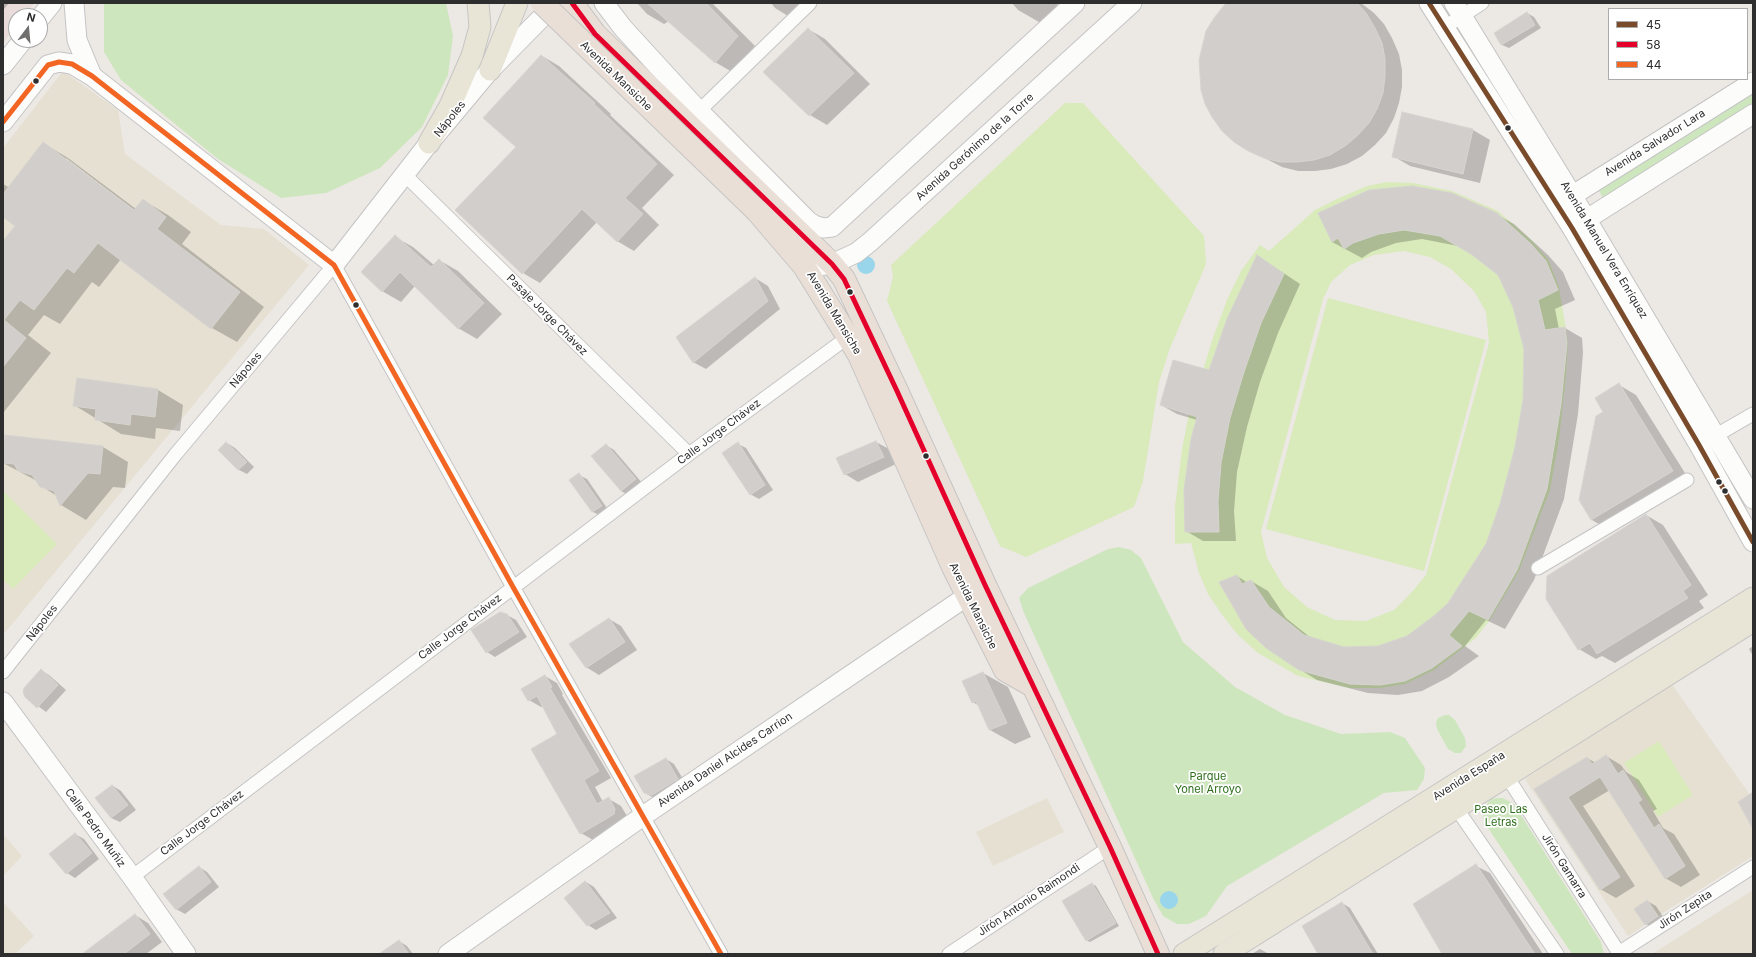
<!DOCTYPE html>
<meta charset="utf-8">
<style>
body{margin:0}
#map{position:relative;width:1756px;height:957px;overflow:hidden;background:#ece8e4;font-family:Inter,sans-serif}
canvas{display:block}
.frame{position:absolute;inset:0;border:4px solid #2e2e2e;pointer-events:none}
.legend{position:absolute;left:1608px;top:8px;width:140px;height:72px;box-sizing:border-box;background:#fff;border:1px solid #ababab;margin:0;padding:5px 7px;list-style:none;font-size:12px;color:#2e2e2e}
.legend li{display:flex;align-items:center;gap:8px;height:20px}
.legend b{width:20px;border:1px solid #ababab}
.north{position:absolute;left:8px;top:8px;width:40px;height:40px;box-sizing:border-box;background:#fff;border:1px solid #ababab;border-radius:50%;rotate:16deg;font-size:11px;font-weight:700;line-height:16px;text-align:center;color:#2e2e2e}
.north::after{content:'';display:block;margin:auto;width:14px;height:18px;background:#706f6e;clip-path:polygon(50% 0,100% 100%,50% 72%,0 100%)}
</style>
<div id="map">
<canvas width="1756" height="957"></canvas>
<div class="frame"></div>
<ul class="legend">
<li><b style="height:5px;background:#7a4b2a"></b>45</li>
<li><b style="height:5px;background:#e4002b"></b>58</li>
<li><b style="height:5px;background:#f26522"></b>44</li>
</ul>
<div class="north">N</div>
</div>
<script>
const g = document.querySelector('canvas').getContext('2d');
g.lineJoin = 'round';
function paint(path, color) { g.fillStyle = color; g.fill(path, 'evenodd'); }
const toPath = rows => new Path2D(rows.map(r => 'M' + r).join(''));
function trace(path, color, width, dash) { g.strokeStyle = color; g.lineWidth = width; g.lineCap = dash ? 'butt' : 'round'; g.setLineDash(dash || []); g.stroke(path); }
function write(font, color, halo, rows, align = 'center') {
  g.font = font + ' Inter,sans-serif'; g.lineWidth = 3.5; g.setLineDash([]); g.textBaseline = 'middle'; g.strokeStyle = halo; g.fillStyle = color; for (const [text, x, y, turn = 0] of rows) {
    g.save(); g.translate(x, y); g.rotate((+turn || 0) * Math.PI / 180); g.textAlign = isNaN(turn) ? turn : align; if (halo) g.strokeText(text, 0, 0); g.fillText(text, 0, 0); g.restore();
  }
}
paint(toPath([
 [63,71,118,110,125,154,221,225,264,229,309,265,3,635,3,148],
 [1671,683,1753,799,1753,856,1658,916,1647,900,1634,909,1645,925,1628,936,1525,779],
 [1047,798,1064,832,993,866,976,832],
 [3,834,22,856,3,876],
 [1753,890,1753,954,1652,954],
 [3,902,34,936,15,954,3,954]
]), '#e6e0d3');
paint(toPath([
 [3,3,34,3,24,16,16,16,16,26,3,43]
]), '#e9dcdb');
paint(toPath([
 [104,3,446,3,453,36,448,75,422,127,380,168,326,193,281,198,218,159,121,80,104,52],
 [1753,91,1753,108,1604,200,1598,189],
 [1119,547,1131,550,1141,558,1183,642,1235,687,1285,715,1341,734,1390,732,1405,738,1425,768,1424,779,1417,790,1384,793,1227,886,1206,916,1189,924,1177,924,1163,916,1153,898,1024,613,1019,598,1028,588,1108,549],
 [1445,715,1449,715,1455,720,1465,738,1466,746,1461,753,1455,753,1448,749,1437,729,1436,722,1438,718],
 [1498,798,1503,798,1514,804,1601,942,1604,954,1572,954,1484,822,1483,809,1491,799]
]), '#cee6be');
paint(toPath([
 [1065,103,1083,103,1204,236,1206,264,1170,348,1159,382,1143,481,1134,507,1026,557,1000,546,887,301,893,277,891,265],
 [1387,182,1413,183,1452,191,1498,211,1532,241,1548,259,1559,287,1568,342,1566,375,1559,440,1550,490,1519,571,1491,618,1476,638,1434,670,1405,684,1381,688,1349,688,1298,676,1258,653,1238,635,1223,616,1208,594,1199,573,1191,543,1175,544,1175,507,1182,449,1189,414,1214,335,1227,300,1241,271,1260,245,1269,251,1315,210,1337,199,1367,186],
 [1404,251,1430,257,1451,269,1474,291,1486,312,1489,343,1426,575,1411,593,1394,610,1366,621,1335,620,1307,607,1284,587,1267,558,1261,532,1323,299,1331,282,1350,265,1374,255],
 [1328,298,1486,340,1424,571,1266,529],
 [3,491,57,544,13,589,3,580],
 [1659,741,1693,795,1658,817,1624,763]
]), '#d9eabb');
paint(toPath([
 '857 265a9 9 0 1 1 18 0a9 9 0 1 1-18 0Z',
 '1160 900a9 9 0 1 1 18 0a9 9 0 1 1-18 0Z'
]), '#99d6ec');
paint(toPath([
 [3,3,9,3,4,9,3,9],
 [637,3,712,3,755,46,732,72,715,62,669,21,664,24,647,14],
 [771,3,802,3,788,16,775,8],
 [1012,3,1056,3,1068,15,1053,30,1018,10],
 [1229,3,1361,3,1374,13,1384,24,1392,38,1399,54,1402,70,1402,87,1399,103,1394,118,1386,133,1375,145,1362,156,1347,164,1331,169,1315,171,1298,171,1282,167,1249,150,1200,60,1207,32],
 [1527,13,1534,17,1541,28,1509,48,1502,45,1495,33],
 [808,29,825,39,870,84,827,125,810,115,765,72],
 [542,56,559,66,611,114,610,115,674,175,642,208,659,225,634,251,617,241,597,222,540,283,523,273,457,210,517,147],
 [1473,130,1490,140,1480,183,1410,166,1393,156],
 [43,143,68,158,136,209,143,200,168,215,191,232,182,244,264,307,237,342,212,328,121,259,99,287,92,282,60,324,44,315,28,335,51,353,3,413,3,243,16,226,3,216,3,184,10,188],
 [66,158,138,213,137,214,66,160],
 [1319,214,1496,214,1514,224,1548,255,1563,272,1575,300,1555,309,1559,329,1565,328,1582,338,1583,353,1578,414,1564,499,1534,580,1505,629,1486,620,1465,646,1479,656,1449,677,1422,691,1398,695,1368,693,1317,680,1299,669,1267,647,1237,576,1248,583,1251,581,1268,591,1286,618,1311,638,1344,648,1378,647,1408,637,1436,616,1449,604,1487,545,1501,504,1516,447,1524,400,1525,349,1514,306,1499,275,1474,254,1458,246,1422,239,1396,243,1371,252,1362,258,1332,242],
 [395,237,413,247,434,265,439,260,458,271,502,314,477,339,458,328,415,286,401,302,382,291],
 [1258,256,1300,284,1278,333,1260,382,1247,427,1237,472,1234,511,1236,541,1203,541,1186,531,1197,420,1177,414,1161,405,1210,371],
 [755,278,768,286,780,309,706,369,693,362],
 [78,379,158,390,183,405,180,431,156,428,155,439,121,434,74,405],
 [1619,385,1636,395,1690,481,1609,530,1592,520,1580,500,1605,412],
 [5,436,103,447,128,462,125,488,113,487,86,520,61,505,57,496,41,486,37,481,3,463],
 [876,442,889,449,896,464,858,482,845,474],
 [227,443,235,448,254,467,247,474,239,470,219,450],
 [738,444,746,448,773,490,759,499,750,494],
 [606,445,614,450,643,484,630,496,621,491],
 [579,475,587,479,609,511,601,516,593,512,571,480],
 [1646,515,1663,525,1708,595,1699,601,1704,608,1615,663,1602,656,1596,659,1579,649],
 [507,615,516,620,527,637,495,657,487,652],
 [609,619,621,626,637,650,599,675,586,667],
 [1753,646,1753,656,1749,649],
 [41,670,49,675,66,690,46,712,26,697],
 [983,673,1008,687,1031,737,1015,744,990,730,979,706,973,702],
 [545,676,557,683,563,694,562,695,611,778,595,787,603,802,609,799,621,806,627,816,593,840,581,833,532,749,558,734,543,706,541,707,529,700],
 [1606,756,1621,765,1626,772,1639,780,1657,809,1653,811,1663,828,1674,834,1700,875,1681,887,1665,878,1610,790,1583,806,1635,886,1616,898,1600,889,1535,789,1587,758,1596,763],
 [666,759,674,764,686,784,654,798,645,793],
 [113,786,121,791,136,810,120,822,111,818],
 [75,834,84,839,99,859,75,878,67,873],
 [1476,866,1490,873,1543,954,1443,954],
 [199,867,207,872,219,887,185,914,176,909],
 [586,882,594,887,617,918,596,930,588,925],
 [1092,884,1096,886,1119,926,1090,942,1086,940],
 [1647,901,1656,906,1666,921,1654,929,1646,924],
 [1342,903,1350,908,1378,954,1319,954],
 [135,915,148,923,162,942,146,954,92,954],
 [399,941,407,946,413,954,381,954],
 [1260,949,1269,954,1252,954]
]), '#0003');
const building = toPath([
 [647,3,706,3,738,36,715,63,647,3],
 [1226,3,1357,3,1366,13,1375,28,1382,43,1385,59,1385,76,1383,93,1377,109,1369,123,1357,136,1345,146,1330,155,1314,160,1297,162,1280,162,1264,158,1248,151,1234,142,1222,131,1212,117,1205,104,1201,90,1199,60,1206,31,1214,18,1226,3],
 [1527,12,1535,25,1501,45,1494,33,1527,12],
 [808,28,854,73,809,116,763,72,808,28],
 [541,55,595,103,594,104,657,164,625,198,643,214,617,242,582,209,522,274,455,210,516,147,483,118,541,55],
 [1402,112,1473,129,1463,174,1392,157,1402,112],
 [43,142,134,210,143,199,166,217,157,229,240,292,211,329,98,243,74,273,67,268,34,310,20,300,4,320,26,338,3,367,3,241,15,226,3,217,3,194,43,142],
 [1412,186,1452,193,1497,213,1531,244,1546,261,1558,290,1538,300,1545,330,1565,327,1567,343,1561,404,1547,489,1517,570,1488,620,1469,611,1449,635,1462,646,1432,668,1405,681,1380,685,1350,684,1299,670,1266,648,1246,629,1219,582,1237,575,1242,584,1251,580,1269,607,1304,635,1344,647,1378,646,1407,636,1435,615,1448,603,1486,544,1500,504,1515,447,1523,400,1524,349,1513,307,1498,275,1471,254,1440,236,1404,230,1379,234,1353,243,1344,249,1338,238,1332,242,1318,213,1369,190,1412,186],
 [395,235,431,267,439,259,484,303,458,329,400,272,382,292,361,272,395,235],
 [1257,255,1284,274,1261,323,1244,372,1230,418,1221,463,1218,501,1219,532,1185,532,1184,490,1191,439,1197,417,1160,405,1173,360,1209,370,1227,319,1257,255],
 [755,277,768,301,693,363,676,337,755,277],
 [77,378,158,389,155,417,131,414,130,425,95,420,96,409,73,406,77,378],
 [1619,383,1673,471,1591,520,1579,500,1596,416,1603,412,1595,398,1619,383],
 [5,435,103,446,100,474,88,473,60,506,54,491,40,487,32,475,18,471,14,464,3,463,5,435],
 [876,441,884,457,844,475,836,458,876,441],
 [226,442,247,462,238,470,218,450,226,442],
 [738,442,765,485,750,495,722,453,738,442],
 [606,444,636,479,621,491,591,456,606,444],
 [579,473,602,506,592,512,569,480,579,473],
 [1646,514,1691,585,1683,591,1688,598,1597,654,1590,643,1578,650,1546,599,1547,576,1646,514],
 [500,612,507,614,519,632,486,653,471,630,500,612],
 [609,618,625,642,586,668,569,644,609,618],
 [41,669,58,685,37,708,25,697,23,692,24,688,41,669],
 [983,672,1007,723,989,730,976,701,972,703,962,681,983,672],
 [545,675,552,687,550,688,599,771,584,780,597,804,609,797,615,809,614,814,606,819,580,834,531,749,557,734,537,696,528,701,521,689,545,675],
 [1606,755,1618,774,1623,770,1642,800,1638,802,1654,828,1659,824,1685,866,1665,879,1600,777,1568,797,1620,877,1600,890,1534,789,1587,757,1592,764,1606,755],
 [666,758,678,779,652,795,644,793,634,776,666,758],
 [112,785,128,805,111,818,95,798,112,785],
 [1753,792,1753,829,1738,802,1753,792],
 [75,833,92,853,66,874,49,854,75,833],
 [1476,864,1525,939,1535,954,1442,954,1413,904,1476,864],
 [199,866,211,882,176,910,163,894,199,866],
 [585,881,610,913,587,926,564,898,585,881],
 [1092,883,1116,923,1086,941,1062,901,1092,883],
 [1647,900,1658,916,1645,925,1634,909,1647,900],
 [1342,902,1373,954,1318,954,1302,926,1342,902],
 [135,914,150,934,124,954,82,954,135,914],
 [399,940,409,954,379,954,399,940]
]);
paint(building, '#d1cecb');
trace(building, '#d7d4d0', 1);
const street = toPath([
 [1445,27,1482,3],
 [699,111,810,3],
 [405,175,689,454],
 [1708,440,1753,414],
 [1538,568,1687,480],
 [3,672,175,455,334,265,513,587,721,954],
 [1503,770,1619,953],
 [1452,802,1557,954],
 [132,877,689,454,848,337],
 [949,954,1110,847],
 [1617,954,1753,867]
]);
const secondary = toPath([
 [74,3,77,40,92,76],
 [604,3,623,28,699,111,808,221,814,225,823,228,832,227,1075,3],
 [1429,3,1572,228,1699,445,1753,542],
 [1454,3,1572,195,1753,499],
 [40,18,52,3],
 [3,65,23,40],
 [3,122,48,65,59,62,72,64,92,76,334,265,429,143,490,70,556,3],
 [1562,202,1753,82],
 [1576,226,1753,114],
 [818,266,832,264,856,253,870,242,1132,3],
 [3,702,132,877,186,954],
 [448,954,643,816,979,588]
]);
const primary = toPath([
 [490,70,517,3],
 [429,143,450,106,472,56,480,27,478,3],
 [1184,954,1753,598],
 [1224,954,1753,621]
]);
const highway = toPath([
 [572,3,595,34,832,264,844,279,897,391,985,585,1110,847,1158,954],
 [756,210,804,266,859,355,953,567,1005,670,1033,686]
]);
trace(street, '#c5c4c5', 15);
trace(secondary, '#c5c4c5', 21);
trace(primary, '#c6c5c4', 23);
trace(highway, '#c6c5c4', 24);
trace(street, '#fcfcfb', 13);
trace(secondary, '#fcfcfb', 19);
trace(primary, '#e8e4d6', 21);
trace(highway, '#eadfd6', 22);
const highwayBridge = toPath([
 [542,3,756,210]
]);
trace(highwayBridge, '#c6c5c4', 24, []);
trace(highwayBridge, '#eadfd6', 22);
trace(toPath([
 [1429,3,1572,228,1699,445,1753,542]
]), '#7a4b2a', 5);
trace(toPath([
 [572,3,595,34,832,264,844,279,897,391,985,585,1110,847,1158,954]
]), '#e4002b', 5);
trace(toPath([
 [3,122,48,65,59,62,72,64,92,76,334,265,513,587,721,954]
]), '#f26522', 5);
for (const [x, y, r, color] of [
 [36,81,3.5,"#2e2e2e"],
 [1508,128,3.5,"#2e2e2e"],
 [850,292,3.5,"#2e2e2e"],
 [356,305,3.5,"#2e2e2e"],
 [926,456,3.5,"#2e2e2e"],
 [1719,482,3.5,"#2e2e2e"],
 [1725,491,3.5,"#2e2e2e"]
]) { const dot = new Path2D(); dot.arc(x, y, r, 0, 2 * Math.PI); g.fillStyle = color; g.fill(dot); trace(dot, '#fff', 1.5); }
write('11px', '#2e2e2e', '#fff', [
 ["Avenida Mansiche",616,76,44],
 ["Nápoles",450,119,-51],
 ["Avenida Salvador Lara",1655,143,-32],
 ["Avenida Gerónimo de la Torre",975,147,-42],
 ["Avenida Manuel Vera Enríquez",1604,250,59],
 ["Avenida Mansiche",834,313,59],
 ["Pasaje Jorge Chávez",547,315,45],
 ["Nápoles",246,370,-50],
 ["Calle Jorge Chávez",719,432,-37],
 ["Avenida Mansiche",973,606,64],
 ["Nápoles",42,623,-52],
 ["Calle Jorge Chávez",460,627,-37],
 ["Avenida Daniel Alcides Carrion",725,760,-34],
 ["Avenida España",1469,776,-32],
 ["Calle Jorge Chávez",202,823,-37],
 ["Calle Pedro Muñiz",95,828,54],
 ["Jirón Gamarra",1564,866,58],
 ["Jirón Antonio Raimondi",1029,900,-34],
 ["Jirón Zepita",1685,910,-33]
]);
write('11px', '#2c6e1b', '#fff', [
 ["Parque",1208,777],
 ["Yonel Arroyo",1208,790],
 ["Paseo Las",1501,810],
 ["Letras",1501,823]
]);
</script>
